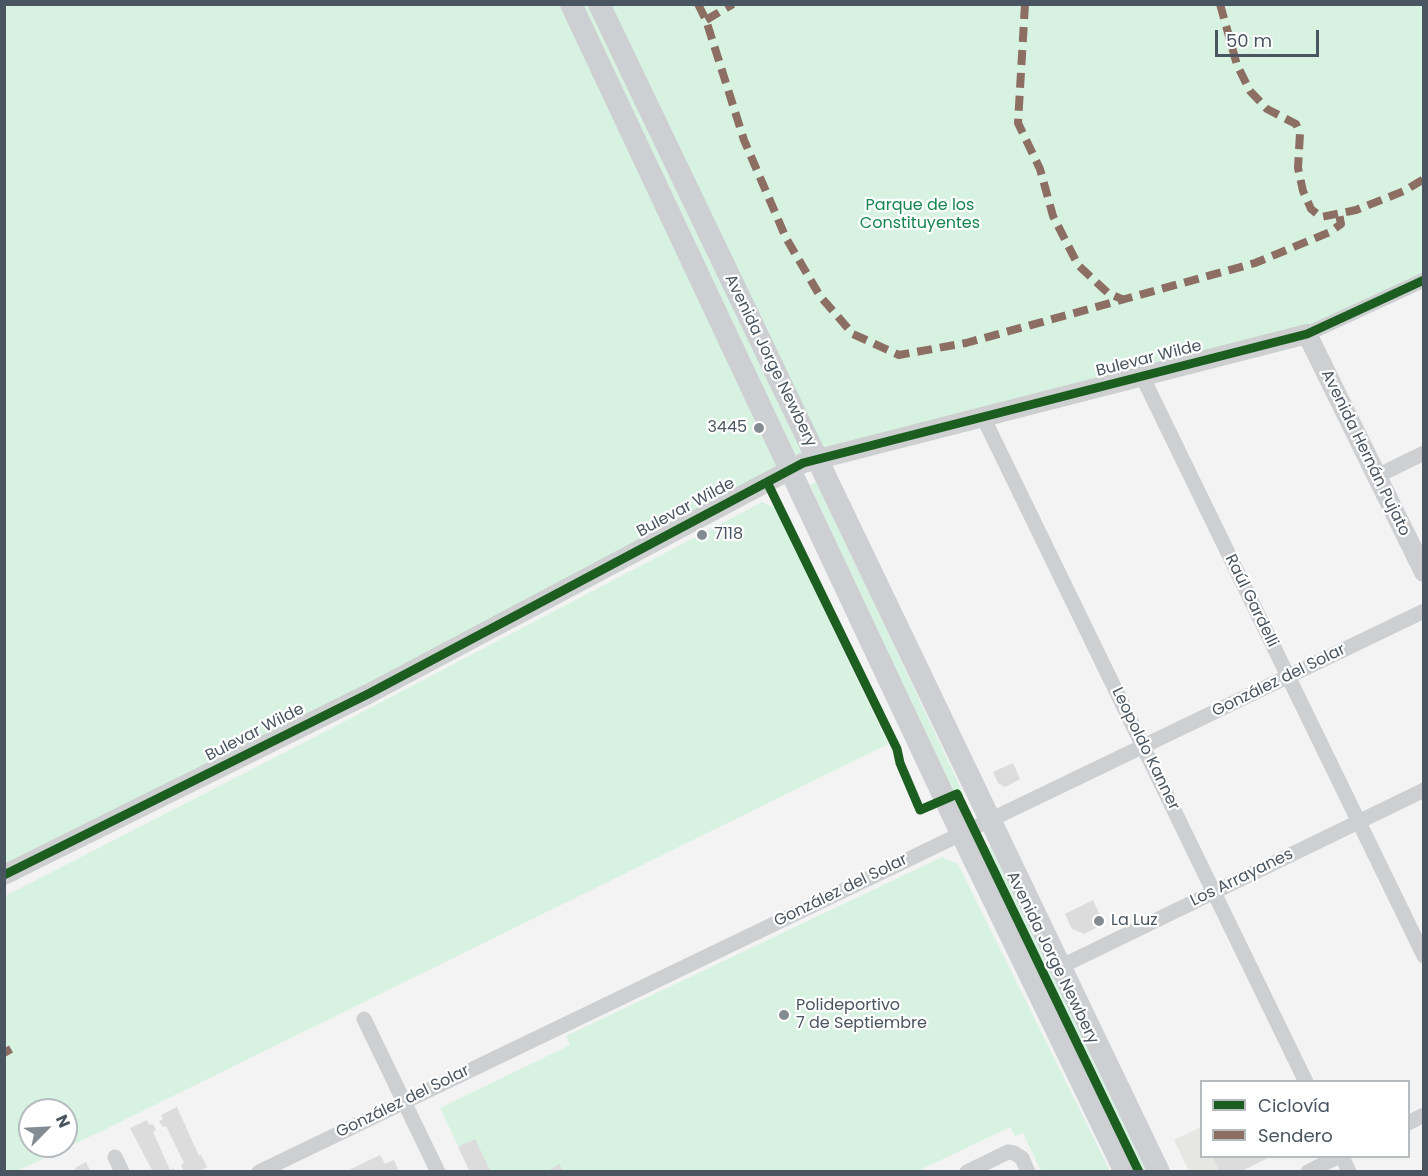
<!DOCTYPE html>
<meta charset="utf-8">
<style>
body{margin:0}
#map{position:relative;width:1428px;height:1176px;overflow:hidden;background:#f3f3f3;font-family:Poppins,sans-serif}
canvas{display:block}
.frame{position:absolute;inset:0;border:6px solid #495560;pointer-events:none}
.legend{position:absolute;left:1200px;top:1080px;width:210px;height:78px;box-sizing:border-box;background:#fff;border:2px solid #b6bbbf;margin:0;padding:8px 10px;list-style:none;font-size:18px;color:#495560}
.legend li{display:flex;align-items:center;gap:12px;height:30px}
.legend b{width:30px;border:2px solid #b6bbbf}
.north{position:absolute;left:18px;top:1098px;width:60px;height:60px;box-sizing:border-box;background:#fff;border:2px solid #b6bbbf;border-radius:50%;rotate:66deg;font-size:16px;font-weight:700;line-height:24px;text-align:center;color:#495560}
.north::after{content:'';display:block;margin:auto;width:21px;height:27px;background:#848c93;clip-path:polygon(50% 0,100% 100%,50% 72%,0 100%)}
.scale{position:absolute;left:1215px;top:30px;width:104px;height:27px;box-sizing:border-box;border:3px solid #495560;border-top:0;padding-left:8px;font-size:18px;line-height:21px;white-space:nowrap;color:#495560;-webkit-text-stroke:4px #fff;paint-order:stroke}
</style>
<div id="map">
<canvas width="1428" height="1176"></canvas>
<div class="frame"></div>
<ul class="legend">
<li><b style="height:8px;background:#1b5e20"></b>Ciclovía</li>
<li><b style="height:8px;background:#8d6e63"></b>Sendero</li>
</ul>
<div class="north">N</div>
<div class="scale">50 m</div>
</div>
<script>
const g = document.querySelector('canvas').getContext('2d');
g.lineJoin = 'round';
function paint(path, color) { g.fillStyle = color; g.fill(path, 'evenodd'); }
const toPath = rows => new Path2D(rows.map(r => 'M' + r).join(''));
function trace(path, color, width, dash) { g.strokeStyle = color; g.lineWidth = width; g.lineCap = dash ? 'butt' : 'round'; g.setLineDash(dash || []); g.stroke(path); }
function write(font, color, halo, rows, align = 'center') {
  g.font = font + ' Poppins,sans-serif'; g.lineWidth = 4.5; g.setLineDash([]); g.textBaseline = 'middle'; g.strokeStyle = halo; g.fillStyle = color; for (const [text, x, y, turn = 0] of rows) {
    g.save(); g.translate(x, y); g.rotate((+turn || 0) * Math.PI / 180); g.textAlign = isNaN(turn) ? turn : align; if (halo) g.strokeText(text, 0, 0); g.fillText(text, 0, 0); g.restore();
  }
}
paint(toPath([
 [1201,1127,1202,1156,1271,1157,1240,1171,1189,1171,1174,1140]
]), '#e6e6e2');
paint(toPath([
 [5,5,1423,5,1423,280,1307,334,816,458,5,875],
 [815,482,819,485,964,795,952,800,810,485],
 [762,502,775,508,888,744,104,1130,17,1171,5,1171,5,896,309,740],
 [30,1110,66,1110,66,1146,30,1146],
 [991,846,1149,1171,1134,1171,979,852],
 [942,857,958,864,1110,1171,1041,1171,1023,1133,1015,1136,1010,1127,918,1171,470,1171,440,1108,570,1045,566,1036]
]), '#d8f2e2');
paint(toPath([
 [1013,763,1020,779,1005,787,998,783,993,772],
 [1093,900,1104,924,1084,934,1072,929,1065,914],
 [177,1107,199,1156,201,1155,207,1167,197,1172,184,1172,181,1165,184,1163,166,1126,163,1127,159,1121,163,1119,161,1115],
 [147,1120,149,1125,153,1124,156,1130,153,1132,170,1170,174,1168,175,1172,153,1172,130,1128],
 [475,1139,491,1172,470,1172,458,1147],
 [380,1155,385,1164,394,1160,399,1172,345,1172],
 [1212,1156,1271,1156,1240,1172,1220,1172],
 [86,1162,91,1172,76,1172,75,1168],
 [559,1164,564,1172,546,1172]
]), '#dcdcdd');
trace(toPath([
 [1307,334,1424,280],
 [1142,376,1424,956],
 [983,417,1306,1082],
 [1377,476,1424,453],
 [1060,967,1424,790],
 [364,1019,438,1172],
 [1408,1123,1424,1115],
 [1342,1156,1349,1172],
 [115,1157,122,1172],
 [259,1172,1424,611],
 [967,1172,1008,1152,1014,1153,1022,1158,1028,1172],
 [1308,1172,1339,1156]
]), '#cdcfd1', 15);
trace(toPath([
 [4,875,370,693,803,463,1307,334,1424,572]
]), '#cdcfd1', 20);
trace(toPath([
 [571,4,961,833,1125,1172],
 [599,4,1159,1172]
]), '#cdcfd3', 22);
trace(toPath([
 [698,4,706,20,744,140,786,238,820,296,853,334,899,355,966,343,1255,263,1330,232,1341,224,1339,214],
 [1025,4,1018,123,1040,169,1053,216,1078,265,1108,293,1124,300],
 [1220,4,1237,65,1250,91,1267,109,1296,124,1300,133,1298,168,1303,191,1311,209,1321,217,1356,210,1404,191,1424,179],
 [706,20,733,4],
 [4,1053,11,1049]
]), '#8d6e63', 8, [15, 8]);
trace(toPath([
 [767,482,897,749,900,763,920,810,957,794,1139,1172],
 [4,875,370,693,803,463,1307,334,1424,280]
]), '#1b5e20', 9);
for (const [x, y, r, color] of [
 [759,428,6,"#848c93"],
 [702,535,6,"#848c93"],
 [1099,921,6,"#848c93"],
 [784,1015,6,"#848c93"]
]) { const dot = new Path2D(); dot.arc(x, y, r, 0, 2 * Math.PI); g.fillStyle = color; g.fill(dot); trace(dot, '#fff', 2); }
write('16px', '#158650', '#fff', [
 ["Parque de los",920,206],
 ["Constituyentes",920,224]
]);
write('16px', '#495560', '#fff', [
 ["Bulevar Wilde",1149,359,-14],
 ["Avenida Jorge Newbery",770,361,64],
 ["Avenida Hernán Pujato",1365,453,64],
 ["Bulevar Wilde",686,508,-28],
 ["Raúl Gardelli",1251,601,64],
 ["González del Solar",1279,681,-26],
 ["Bulevar Wilde",255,733,-27],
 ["Leopoldo Kanner",1145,749,64],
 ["Los Arrayanes",1242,878,-26],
 ["González del Solar",841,891,-26],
 ["Avenida Jorge Newbery",1052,958,64],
 ["González del Solar",403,1102,-26]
]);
write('16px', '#495560', '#fff', [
 ["3445",747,428,"right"],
 ["7118",714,535],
 ["La Luz",1111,921],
 ["Polideportivo",796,1006],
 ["7 de Septiembre",796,1024]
], 'left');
</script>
